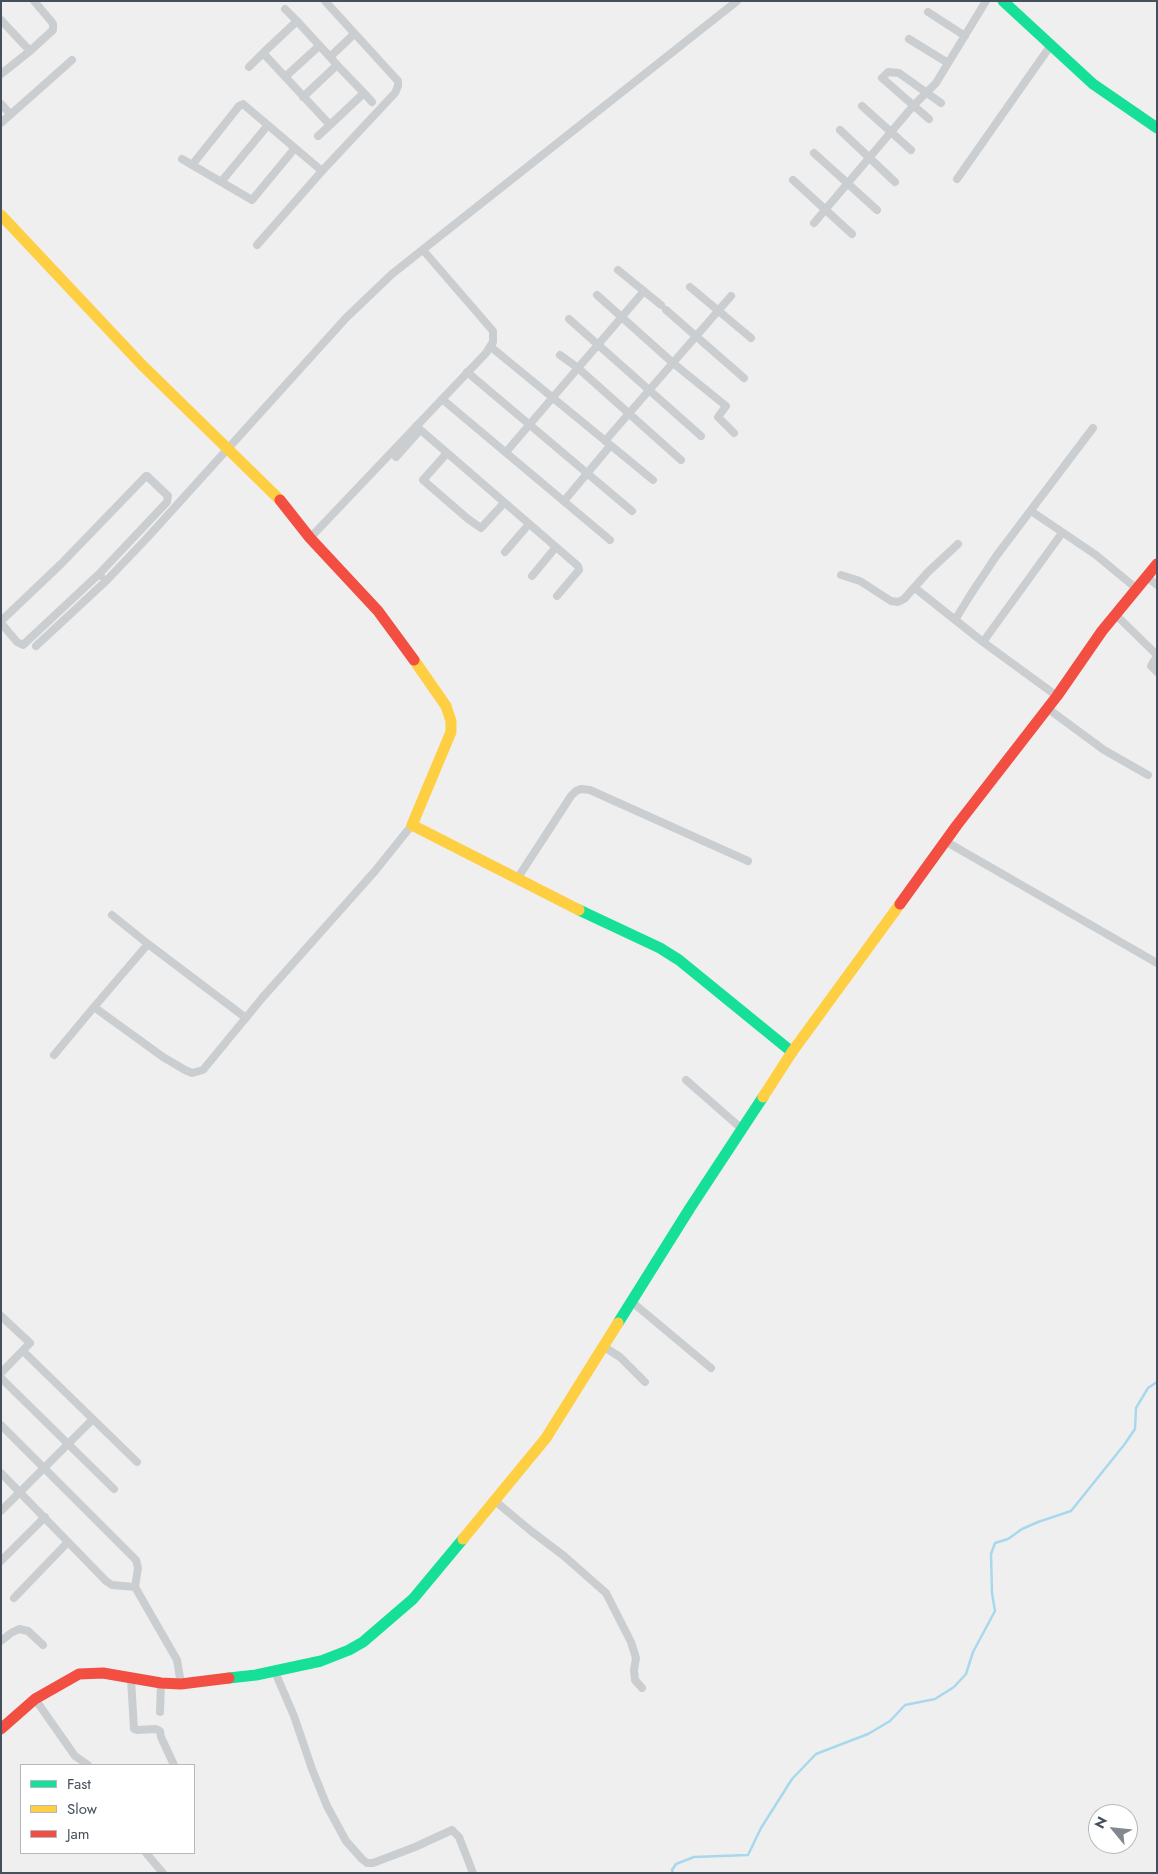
<!DOCTYPE html>
<style>
body{margin:0}
#map{position:relative;width:1158px;height:1874px;overflow:hidden;background:#f0efef;font-family:Jost,sans-serif}
canvas{display:block}
.frame{position:absolute;inset:0;border:2px solid #46505c;pointer-events:none}
.legend{position:absolute;left:20px;top:1764px;width:175px;height:90px;box-sizing:border-box;background:#fff;border:1px solid #b5b9be;margin:0;padding:6px 9px;list-style:none;font-size:15px;color:#46505c}
.legend li{display:flex;align-items:center;gap:10px;height:25px}
.legend b{width:25px;border:1px solid #b5b9be}
.north{position:absolute;left:1088px;top:1804px;width:50px;height:50px;box-sizing:border-box;background:#fff;border:1px solid #b5b9be;border-radius:50%;rotate:298deg;font-size:14px;font-weight:700;line-height:20px;text-align:center;color:#46505c}
.north::after{content:'';display:block;margin:auto;width:18px;height:22px;background:#82888f;clip-path:polygon(50% 0,100% 100%,50% 72%,0 100%)}
</style>
<div id="map">
<canvas width="1158" height="1874"></canvas>
<div class="frame"></div>
<ul class="legend">
<li><b style="height:6px;background:#16e098"></b>Fast</li>
<li><b style="height:6px;background:#ffcf43"></b>Slow</li>
<li><b style="height:6px;background:#f24e42"></b>Jam</li>
</ul>
<div class="north">N</div>
</div>
<script>
const g = document.querySelector('canvas').getContext('2d');
g.lineJoin = 'round';
const toPath = rows => new Path2D(rows.map(r => 'M' + r).join(''));
function trace(path, color, width, dash) { g.strokeStyle = color; g.lineWidth = width; g.lineCap = dash ? 'butt' : 'round'; g.setLineDash(dash || []); g.stroke(path); }
trace(toPath([
 [673,1873,672,1870,676,1864,694,1857,748,1855,761,1828,792,1779,816,1754,868,1734,890,1721,905,1705,935,1699,954,1687,966,1674,973,1652,995,1611,992,1593,991,1554,995,1543,1008,1539,1022,1529,1038,1522,1071,1511,1124,1445,1135,1429,1136,1408,1148,1388,1157,1382]
]), '#a8d8ed', 2.5);
trace(toPath([
 [285,9,297,21],
 [928,12,965,36],
 [1,20,30,51],
 [909,39,948,63],
 [337,65,364,93,330,125,263,53,297,21,330,57,354,34],
 [249,67,263,53],
 [1,74,30,51,53,30,53,24,51,21,34,1],
 [285,77,319,46],
 [364,93,372,102],
 [303,97,337,65,330,57],
 [1,104,10,114],
 [862,106,911,150],
 [929,119,882,78,888,72,899,73,941,103],
 [1,123,72,60],
 [840,130,895,182],
 [318,136,330,125],
 [814,153,877,210],
 [182,159,252,200,295,148],
 [192,165,239,106,243,104,322,171],
 [957,179,1051,45],
 [793,180,852,234],
 [221,182,268,125],
 [814,223,913,106,936,83,986,1],
 [257,245,322,171,395,93,398,86,398,81,325,1],
 [618,270,661,305],
 [690,287,751,338],
 [597,295,673,363,726,406,718,417,734,433],
 [666,310,744,378],
 [569,319,701,436],
 [491,347,653,480],
 [560,355,578,368,681,460],
 [467,372,632,511],
 [442,399,610,540],
 [416,426,578,566,579,570,557,596],
 [605,441,731,296],
 [506,452,644,291],
 [447,453,423,480,468,519,481,528,504,503],
 [396,457,420,430],
 [564,501,610,446],
 [1031,511,1096,555,1137,589],
 [310,538,486,353,493,342,493,331,423,250],
 [505,552,529,524],
 [841,575,860,581,891,601,898,602,904,599,928,572,958,544],
 [532,576,556,547],
 [1147,577,1157,585],
 [915,588,983,642,1057,696],
 [1116,615,1157,655],
 [955,620,971,594,997,555,1093,428],
 [1,621,61,564,146,476,147,476,168,496,167,502,99,574],
 [1,623,17,642,23,645,99,574,101,576],
 [983,642,1062,533],
 [36,646,107,580,147,538,346,318,392,274,737,1],
 [1157,656,1151,666,1157,672],
 [1047,708,1104,750,1148,775],
 [945,841,1157,963],
 [517,879,571,796,576,791,581,789,590,790,748,861],
 [112,915,148,944,246,1018],
 [94,1007,148,944],
 [54,1055,94,1007,163,1057,185,1070,192,1073,203,1070,263,997,375,871,412,825],
 [686,1080,742,1129],
 [632,1302,711,1368],
 [1,1316,30,1343,1,1373],
 [604,1347,620,1357,645,1382],
 [23,1351,137,1462],
 [1,1378,114,1489],
 [1,1425,136,1560,138,1568,135,1587,177,1660,181,1684],
 [1,1473,106,1581,112,1585,135,1587],
 [495,1501,531,1531,564,1556,606,1593,631,1642,636,1658,634,1670,635,1680,642,1688],
 [1,1511,93,1419],
 [1,1561,45,1517],
 [14,1598,68,1542],
 [1,1641,11,1633,19,1629,28,1631,43,1645],
 [275,1672,294,1716,312,1769,327,1806,346,1841,362,1859,367,1863,373,1863,415,1847,452,1830,459,1837,473,1873],
 [131,1679,134,1729,137,1730,156,1729,160,1731,161,1737,174,1765],
 [35,1699,75,1756,88,1765],
 [160,1712,161,1683],
 [146,1853,163,1873]
]), '#cbced0', 8);
trace(toPath([
 [1003,1,1093,84,1157,128],
 [579,910,660,948,679,960,792,1052],
 [618,1323,690,1208,763,1097],
 [229,1678,256,1675,321,1661,349,1650,363,1642,413,1599,463,1539]
]), '#16e098', 11);
trace(toPath([
 [1,215,142,365,280,500],
 [414,660,446,706,451,721,451,732,412,825,579,910],
 [763,1097,792,1052,900,904],
 [463,1539,546,1438,618,1323]
]), '#ffcf43', 11);
trace(toPath([
 [280,500,310,538,378,611,414,660],
 [900,904,957,825,1057,696,1102,631,1157,564],
 [1,1729,35,1699,79,1674,103,1673,161,1683,181,1684,229,1678]
]), '#f24e42', 11);
</script>
